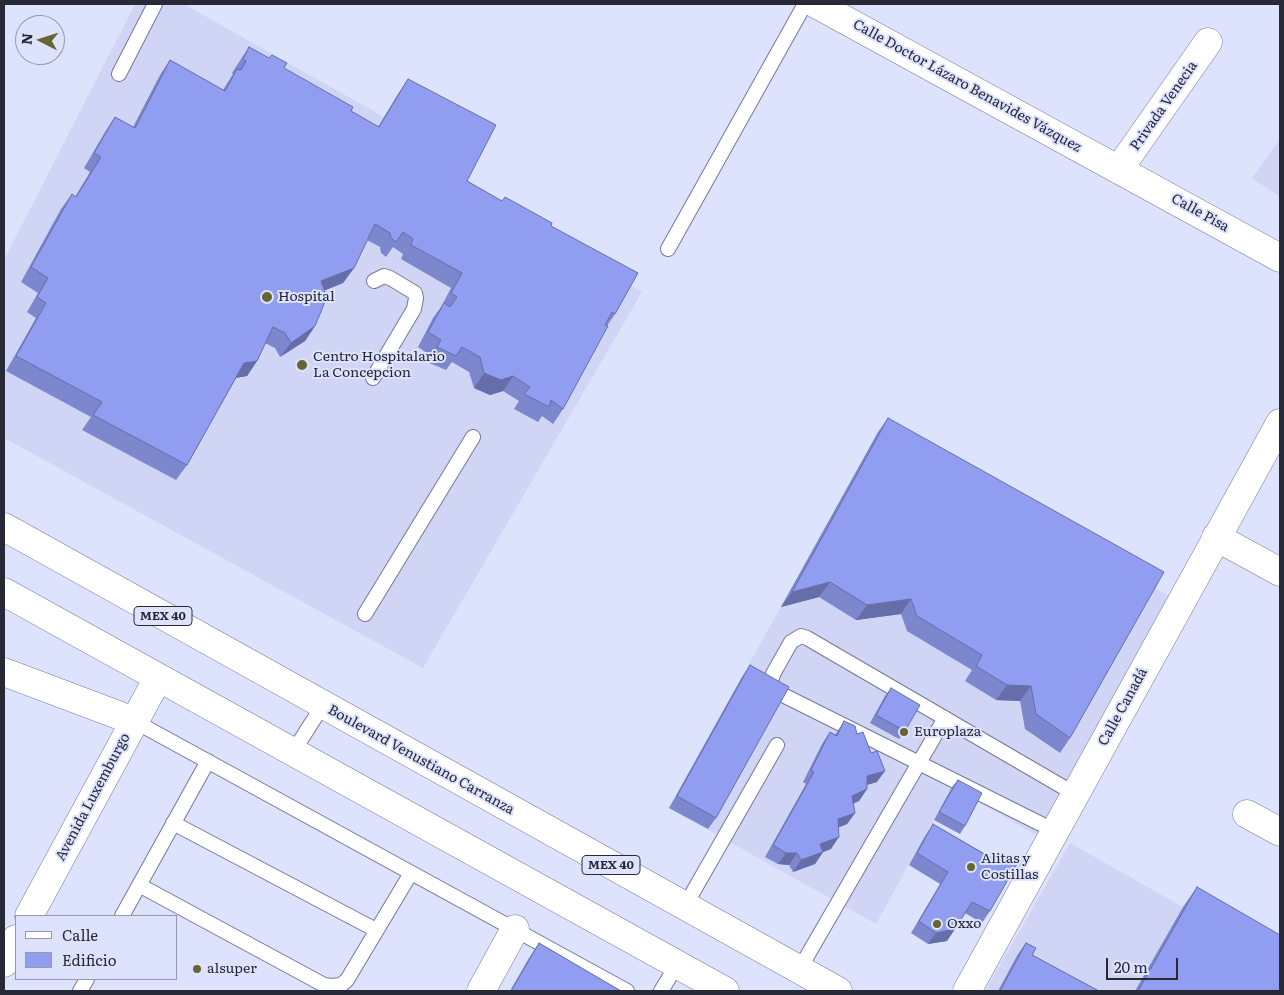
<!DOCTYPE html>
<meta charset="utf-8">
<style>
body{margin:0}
#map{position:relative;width:1284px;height:995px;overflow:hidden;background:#dde3fd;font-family:Literata,serif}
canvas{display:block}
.frame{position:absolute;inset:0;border:5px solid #272936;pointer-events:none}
.legend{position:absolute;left:15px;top:915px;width:162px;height:65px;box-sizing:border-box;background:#dde3fd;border:1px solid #9499ad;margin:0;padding:6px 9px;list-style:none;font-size:15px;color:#272936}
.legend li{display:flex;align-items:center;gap:10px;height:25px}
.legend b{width:25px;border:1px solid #9499ad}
.north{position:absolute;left:15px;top:15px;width:50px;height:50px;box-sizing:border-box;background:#dde3fd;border:1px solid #9499ad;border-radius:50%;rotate:275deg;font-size:14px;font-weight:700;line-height:20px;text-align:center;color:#272936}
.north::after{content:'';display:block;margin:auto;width:18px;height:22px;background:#676531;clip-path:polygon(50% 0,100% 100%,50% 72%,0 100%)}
.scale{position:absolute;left:1106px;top:958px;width:72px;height:22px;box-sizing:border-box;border:2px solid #272936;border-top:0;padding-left:6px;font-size:15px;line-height:18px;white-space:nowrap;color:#272936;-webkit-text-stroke:4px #dde3fd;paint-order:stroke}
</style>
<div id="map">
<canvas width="1284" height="995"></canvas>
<div class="frame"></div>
<ul class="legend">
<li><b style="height:6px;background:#fff"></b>Calle</li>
<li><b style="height:14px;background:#909df0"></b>Edificio</li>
</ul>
<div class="north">N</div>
<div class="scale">20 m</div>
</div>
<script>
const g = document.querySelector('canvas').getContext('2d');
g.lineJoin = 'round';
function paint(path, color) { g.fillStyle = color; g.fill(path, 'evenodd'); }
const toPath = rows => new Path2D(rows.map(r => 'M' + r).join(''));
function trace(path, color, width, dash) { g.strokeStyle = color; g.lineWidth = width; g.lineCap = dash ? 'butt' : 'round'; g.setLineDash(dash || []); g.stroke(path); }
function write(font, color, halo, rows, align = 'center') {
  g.font = font + ' Literata,serif'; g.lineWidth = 4; g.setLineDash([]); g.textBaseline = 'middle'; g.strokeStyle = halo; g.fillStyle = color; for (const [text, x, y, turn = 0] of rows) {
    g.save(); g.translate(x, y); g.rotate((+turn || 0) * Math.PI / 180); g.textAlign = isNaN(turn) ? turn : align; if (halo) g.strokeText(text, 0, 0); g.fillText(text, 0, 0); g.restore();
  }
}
paint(toPath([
 [135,4,184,4,384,117,398,94,486,140,460,190,541,238,642,292,423,668,4,438,4,260],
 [1280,139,1280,197,1252,178],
 [878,432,1171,597,1038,836,952,787,876,924,669,808],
 [1070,843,1183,907,1280,991,985,991]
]), '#d0d5f5');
const service = toPath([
 [119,74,155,4],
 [668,249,805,4],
 [373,378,414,309,416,298,415,293,390,278,384,276,374,281],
 [365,614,473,437],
 [134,721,627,991],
 [293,752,323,705],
 [173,823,376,930],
 [1055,831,777,692,771,683,773,674,791,642,801,636,807,638,1075,794],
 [139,885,324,985,332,986,341,985,347,980,411,873],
 [685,906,777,745],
 [122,916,208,761],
 [799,970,945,718],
 [80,991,87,979],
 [661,991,677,965]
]);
const minor = toPath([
 [816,4,1280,258],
 [1119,169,1208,42],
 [1216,537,1280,572],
 [4,672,134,721],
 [1247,814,1280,832],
 [29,916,158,678],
 [4,963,16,939],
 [481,991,515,929],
 [967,991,1280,423]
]);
const primary = toPath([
 [4,527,838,991],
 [4,592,725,991]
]);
trace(service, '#737996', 16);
trace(minor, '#737996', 29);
trace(primary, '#737996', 29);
trace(service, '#fff', 14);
trace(minor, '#fff', 28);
trace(primary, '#fff', 28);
paint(toPath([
 [249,47,351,111,378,127,398,94,408,79,467,181,502,201,551,226,615,314,607,326,563,409,553,424,542,416,538,422,514,409,519,401,503,391,490,395,474,388,469,372,452,362,446,370,427,362,430,355,418,347,433,318,441,307,451,288,401,259,403,254,393,247,386,257,381,253,380,247,367,240,354,268,343,283,325,290,315,326,305,341,280,357,275,348,265,343,257,361,247,376,236,378,187,465,176,480,82,430,91,417,6,371,36,318,27,312,38,293,21,282,61,209,72,194,75,197,90,172,84,168,105,132,115,117,133,127,160,75,170,60,223,90,233,74,232,73,239,62],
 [888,418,1070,738,1060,753,1025,729,1020,701,996,700,965,681,972,670,907,631,901,614,856,620,819,597,781,607,878,432],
 [750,665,716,818,708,829,669,808,742,677],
 [891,688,905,731,899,739,870,723,885,696],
 [844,721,857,734,877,782,867,785,867,789,859,801,853,803,855,813,847,824,839,827,831,849,823,852,815,864,793,872,789,865,778,864,765,857,806,784,803,782,822,744,830,732,835,735],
 [958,780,965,826,960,834,934,820,952,787],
 [933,824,996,860,1000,855,990,911,982,923,965,913,947,941,928,944,911,933,940,884,909,865,925,836],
 [1197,887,1280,991,1135,991,1183,907],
 [539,943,621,991,510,991,529,958],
 [1026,943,1032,955,1099,991,998,991,1018,954]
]), '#7c87ce');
paint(toPath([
 [354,268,343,283,311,296,321,281],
 [315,326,305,341,280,357,291,343],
 [257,361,247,376,234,378,244,363],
 [484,373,513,376,503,391,490,395,474,388],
 [830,582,819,597,781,607,792,592],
 [911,599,901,614,856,620,867,605],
 [1007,685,1031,686,1020,701,996,700],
 [885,771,877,782,859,787,867,776],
 [867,789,859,801,844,808,852,796],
 [855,813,847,824,830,831,838,819],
 [839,837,831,849,812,856,820,844],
 [823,852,815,864,793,872,801,860],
 [786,853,797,853,789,865,778,864],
 [955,929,947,941,928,944,936,933]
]), '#656ea8');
const building = toPath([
 [249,47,269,58,272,55,287,63,284,68,353,107,351,111,379,127,408,79,496,125,467,181,502,201,505,197,552,223,551,226,638,273,615,314,612,312,605,325,608,326,563,409,551,400,549,407,524,394,530,387,513,376,501,380,484,373,480,357,462,347,456,356,437,347,441,340,428,332,444,303,450,307,457,297,451,293,462,273,411,245,413,239,403,232,396,242,391,238,390,233,375,224,354,268,321,281,327,297,315,326,291,343,285,333,273,327,257,361,244,363,187,465,93,415,102,402,16,356,46,303,37,297,48,278,31,267,72,194,76,197,101,157,94,153,115,117,135,128,170,60,225,91,237,69,241,70,246,61,243,59,249,47],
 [888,418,1164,572,1070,738,1036,714,1031,686,1007,685,976,666,982,655,917,616,911,599,867,605,830,582,792,592,888,418],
 [750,665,789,687,716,818,677,796,750,665],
 [891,688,920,705,905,731,876,715,891,688],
 [844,721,855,726,857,734,863,732,871,753,877,751,885,771,867,776,867,789,852,796,855,813,838,819,839,837,820,844,823,852,801,860,797,853,786,853,773,845,814,772,811,770,830,732,837,736,844,721],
 [958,780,982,793,965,826,939,812,958,780],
 [933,824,996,861,1000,855,1017,864,990,911,972,902,955,929,936,933,919,921,948,872,917,853,933,824],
 [1197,887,1280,935,1280,991,1138,991,1197,887],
 [539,943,621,991,511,991,539,943],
 [1026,943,1036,948,1032,955,1099,991,1000,991,1026,943]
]);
paint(building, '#909df0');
trace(building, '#656ea8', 1);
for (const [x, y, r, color] of [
 [267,297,6,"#676531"],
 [302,365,6,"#676531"],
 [904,732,5,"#676531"],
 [971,867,5,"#676531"],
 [937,924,5,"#676531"],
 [197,969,5,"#676531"]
]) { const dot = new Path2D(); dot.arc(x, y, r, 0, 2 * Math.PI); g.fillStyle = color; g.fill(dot); trace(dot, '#dde3fd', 2); }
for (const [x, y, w] of [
 [163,616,58],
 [611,865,58]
]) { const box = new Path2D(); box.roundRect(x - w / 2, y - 9.5, w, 19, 4); g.fillStyle = '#dde3fd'; g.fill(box); trace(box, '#272936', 1); }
write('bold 12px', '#272936', null, [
 ["MEX 40",163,616],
 ["MEX 40",611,865]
]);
write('14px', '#272936', '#dde3fd', [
 ["Calle Doctor Lázaro Benavides Vázquez",967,86,29],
 ["Privada Venecia",1164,106,-55],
 ["Calle Pisa",1200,213,29],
 ["Calle Canadá",1123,707,-61],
 ["Boulevard Venustiano Carranza",421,760,29],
 ["Avenida Luxemburgo",93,797,-62]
]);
write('14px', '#272936', '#dde3fd', [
 ["Hospital",278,297],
 ["Centro Hospitalario",313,357],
 ["La Concepcion",313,373],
 ["Europlaza",914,732],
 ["Alitas y",981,859],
 ["Costillas",981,875],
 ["Oxxo",947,924],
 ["alsuper",207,969]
], 'left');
</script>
